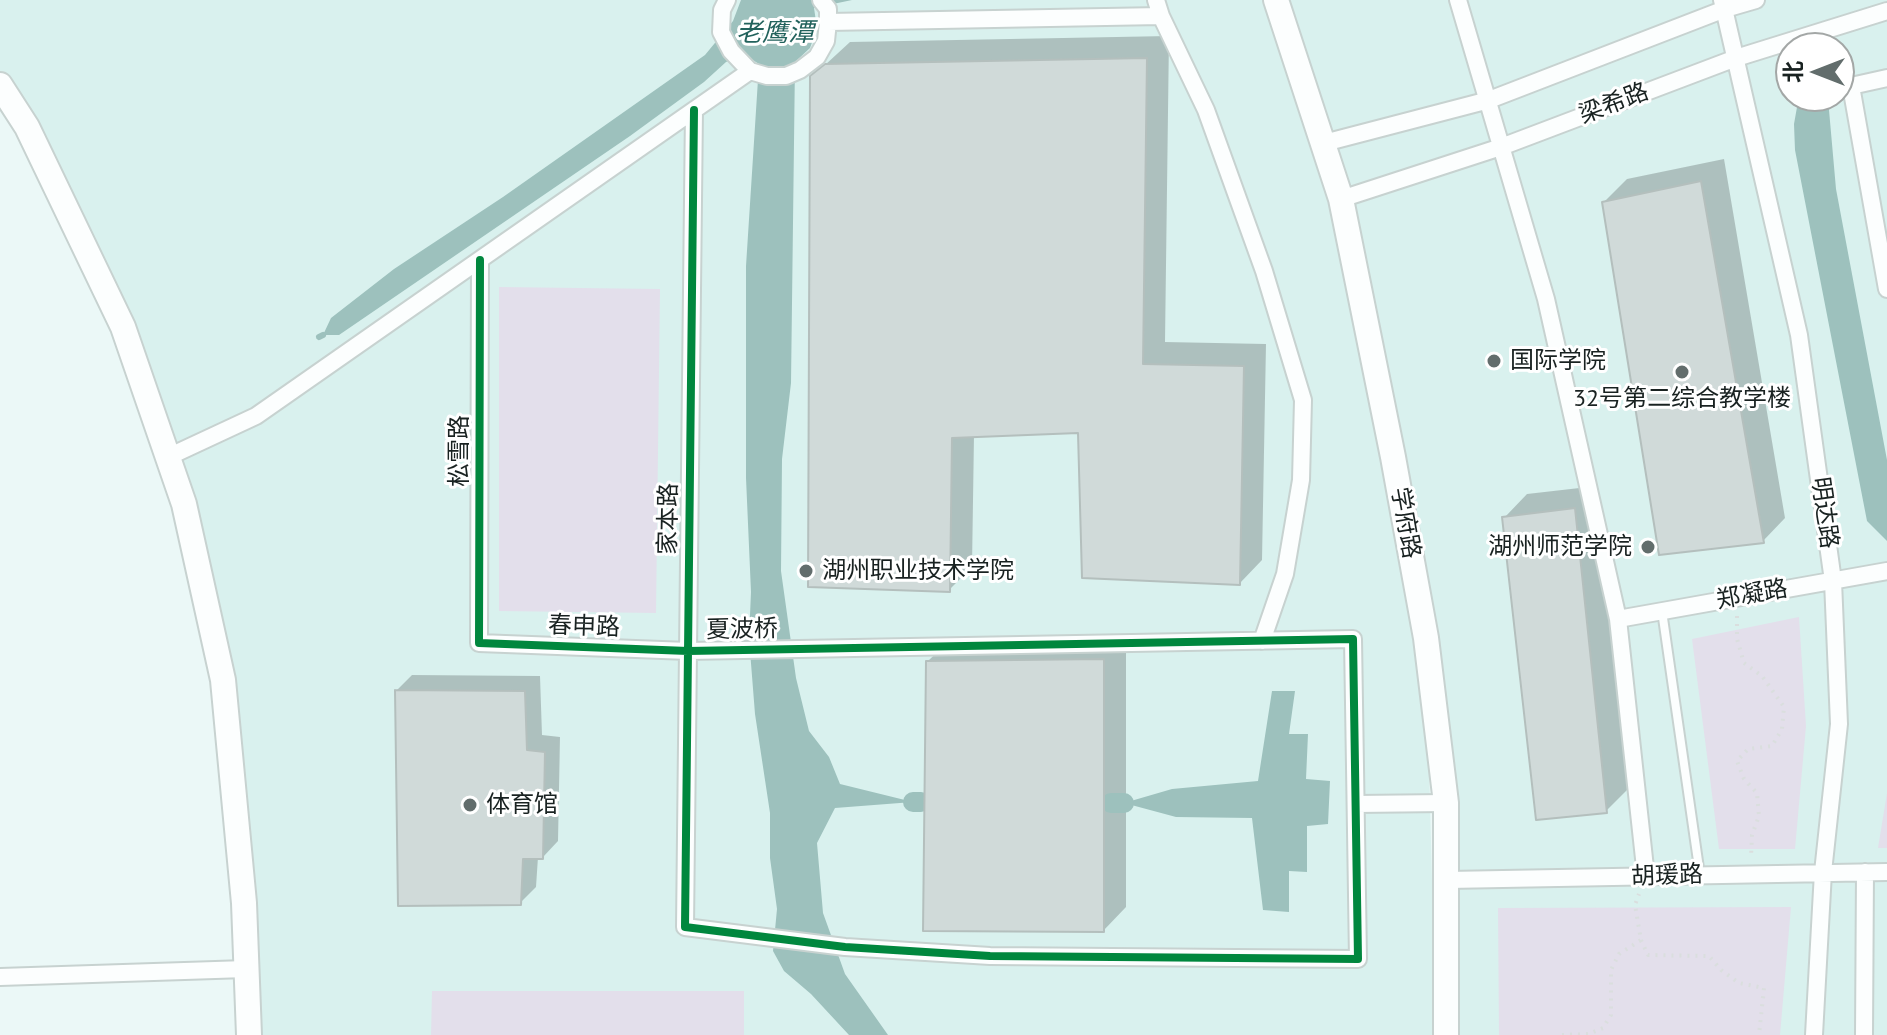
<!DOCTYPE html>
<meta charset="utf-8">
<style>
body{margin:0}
#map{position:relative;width:1887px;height:1035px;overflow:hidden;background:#ebf8f7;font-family:"PT Sans","Noto Sans SC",sans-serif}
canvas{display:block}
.north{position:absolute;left:1775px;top:32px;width:80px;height:80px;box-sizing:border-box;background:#fff;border:2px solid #a3a7a6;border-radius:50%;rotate:270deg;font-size:22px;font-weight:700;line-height:32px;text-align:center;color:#192221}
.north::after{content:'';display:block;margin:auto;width:28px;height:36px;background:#626d6c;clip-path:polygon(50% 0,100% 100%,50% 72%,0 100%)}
</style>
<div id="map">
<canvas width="1887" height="1035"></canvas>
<div class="north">北</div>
</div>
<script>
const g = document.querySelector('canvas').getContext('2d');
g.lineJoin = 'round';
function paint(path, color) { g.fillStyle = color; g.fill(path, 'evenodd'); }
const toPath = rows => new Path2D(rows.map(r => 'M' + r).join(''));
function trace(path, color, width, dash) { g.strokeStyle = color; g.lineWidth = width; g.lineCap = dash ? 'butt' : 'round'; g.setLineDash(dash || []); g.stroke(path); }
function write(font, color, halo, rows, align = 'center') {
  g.font = font + ' "PT Sans","Noto Sans SC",sans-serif'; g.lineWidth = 6; g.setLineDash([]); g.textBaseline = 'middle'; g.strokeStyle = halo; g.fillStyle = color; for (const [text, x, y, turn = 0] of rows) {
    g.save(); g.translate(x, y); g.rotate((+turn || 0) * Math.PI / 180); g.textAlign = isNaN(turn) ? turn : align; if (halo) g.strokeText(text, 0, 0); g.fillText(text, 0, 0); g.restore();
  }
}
paint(toPath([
 [0,0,1887,0,1887,1035,1446,1035,1426,650,1436,1035,249,1035,223,680,123,327,0,85],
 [1791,48,1839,48,1839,96,1791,96]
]), '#d9f1ee');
paint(toPath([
 [499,287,660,289,656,613,499,611],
 [1799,617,1806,726,1795,849,1719,849,1692,639],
 [1887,793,1887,848,1878,848],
 [1791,907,1780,1035,1499,1035,1498,908],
 [432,991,744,991,744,1035,431,1035]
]), '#e3dfeb');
paint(toPath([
 [741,0,852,0,814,8,817,28,810,48,795,62,791,383,782,459,781,571,796,678,809,731,829,757,840,784,913,802,835,808,817,843,823,913,845,974,888,1035,849,1035,811,994,784,971,773,951,777,909,770,858,770,813,755,714,749,638,751,592,746,478,746,266,759,64,745,55,726,62,704,82,630,136,339,335,323,335,331,318,394,269,503,197,705,55,733,21],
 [1799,96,1832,96,1829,110,1836,189,1887,460,1887,541,1867,521,1795,150,1794,124],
 [1272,691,1295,691,1289,734,1308,734,1306,779,1330,781,1328,824,1307,826,1307,872,1289,871,1289,912,1263,910,1252,818,1176,817,1124,803,1172,789,1258,781]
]), '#9dc1bd');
paint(toPath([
 [1169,36,1165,342,1266,344,1262,560,1240,583,1080,431,974,435,972,567,949,590,812,77,850,42],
 [1724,159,1785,518,1763,541,1604,202,1627,179],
 [1597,486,1629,788,1606,811,1505,517,1527,494],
 [1126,637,1126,907,1104,930,928,661,951,639],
 [412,675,540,676,542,735,560,737,558,841,543,857,538,857,536,887,520,903,397,690]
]), '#0003');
trace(toPath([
 [319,337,323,335]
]), '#9dc1bd', 6);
trace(toPath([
 [913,802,921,802],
 [1111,803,1124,803]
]), '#9dc1bd', 20);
const building = toPath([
 [1147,58,1143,364,1244,366,1240,585,1082,578,1078,433,952,438,950,592,808,587,810,76,825,64,1147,58],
 [1701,181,1764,543,1659,555,1602,202,1701,181],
 [1575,508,1607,813,1536,820,1502,517,1575,508],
 [1104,659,1104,932,923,931,926,661,1104,659],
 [395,690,525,691,527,750,545,752,543,859,523,859,521,905,398,906,395,690]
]);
paint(building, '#d0dad9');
trace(building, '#b4bfbd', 2);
const lane = toPath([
 [1662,611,1700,875]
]);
const street = toPath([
 [727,0,722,10,721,32,731,51,750,71,767,76,786,76,800,70,817,57,826,41,828,22,828,9,821,0],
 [1156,0,1161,16,1206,110,1264,271,1303,400,1301,480,1285,574,1262,641],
 [1458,0,1546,299,1618,619,1646,877],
 [1722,0,1799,335,1833,581,1839,724,1823,872,1814,1035],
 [828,22,1161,16],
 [1887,78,1851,86,1887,289],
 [1324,143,1489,100,1725,9,1756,0],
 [1341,199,1501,147,1736,58,1887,11],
 [480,260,479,643,688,651,1353,639,1358,959,990,956,845,947,685,927,688,651,694,110],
 [168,457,256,416,750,71],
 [1618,619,1887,571],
 [1356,804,1446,803],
 [1448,880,1887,872],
 [0,977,246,969],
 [1864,1035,1865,872]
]);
const secondary = toPath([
 [1276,0,1341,199,1393,457,1426,638,1446,803,1446,1035],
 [0,85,27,127,123,327,184,504,223,680,244,903,249,1035]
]);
trace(lane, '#c7d2d0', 12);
trace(street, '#c7d2d0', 20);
trace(secondary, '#c7d2d0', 28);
trace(toPath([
 [1737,616,1737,639,1744,663,1762,676,1784,707,1782,729,1772,746,1748,749,1737,761,1744,779,1757,793,1759,816,1752,835,1751,858],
 [1641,940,1648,955,1709,956,1721,970,1739,983,1764,988,1759,1035],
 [1562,1035,1588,1034,1603,1028,1611,1015,1611,970,1619,954,1641,940,1635,905,1639,894]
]), '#dadede', 4, [2, 6]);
trace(lane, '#fcfefe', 8);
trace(street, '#fcfefe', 16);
trace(secondary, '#fcfefe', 24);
trace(toPath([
 [480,260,479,643,688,651,1353,639,1358,959,990,956,845,947,685,927,688,651,694,110]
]), '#00873e', 8);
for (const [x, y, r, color] of [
 [1494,361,8,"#626d6c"],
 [1682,372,8,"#626d6c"],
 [1648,547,8,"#626d6c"],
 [806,571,8,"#626d6c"],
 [470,805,8,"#626d6c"]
]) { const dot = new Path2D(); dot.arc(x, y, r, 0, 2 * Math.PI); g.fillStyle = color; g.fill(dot); trace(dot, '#fff', 3); }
write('24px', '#192221', '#fff', [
 ["梁希路",1614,104,-21],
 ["松雪路",460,451,-90],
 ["明达路",1824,513,82],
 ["家本路",669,519,-89],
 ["学府路",1405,523,80],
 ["郑凝路",1752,595,-10],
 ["春申路",584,627,2],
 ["夏波桥",742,630,-1],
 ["胡瑗路",1667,876,-2]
]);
write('24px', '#192221', '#fff', [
 ["国际学院",1510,361],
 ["32号第二综合教学楼",1682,399,"center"],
 ["湖州师范学院",1632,547,"right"],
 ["湖州职业技术学院",822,571],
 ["体育馆",486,805]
], 'left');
write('italic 26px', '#22625c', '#fff', [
 ["老鹰潭",775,34]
]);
</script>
